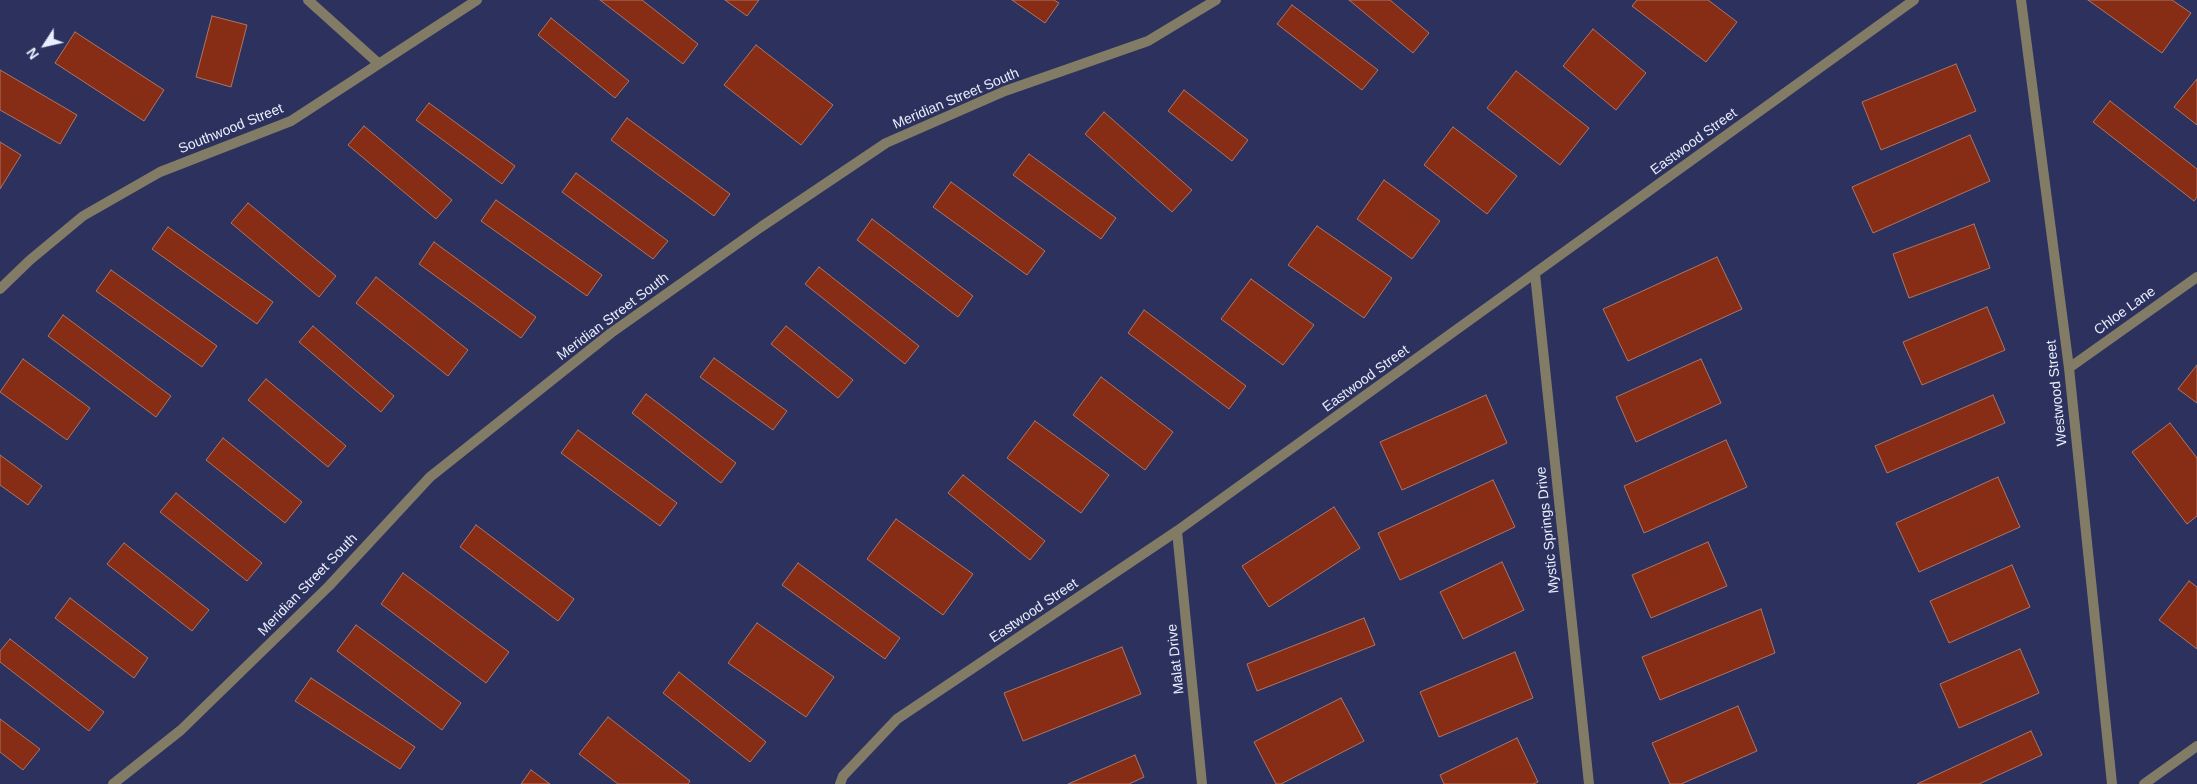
<!DOCTYPE html>
<style>
body{margin:0}
#map{position:relative;width:2197px;height:784px;overflow:hidden;background:#2c325d;font-family:Helvetica,sans-serif}
canvas{display:block}
.north{position:absolute;left:20px;top:20px;width:50px;height:50px;-webkit-text-stroke:4px #2c325d;paint-order:stroke;rotate:235deg;font-size:14px;font-weight:700;line-height:20px;text-align:center;color:#eaeeff}
.north::after{content:'';display:block;margin:auto;width:18px;height:22px;background:#eaeeff;clip-path:polygon(50% 0,100% 100%,50% 72%,0 100%)}
</style>
<div id="map">
<canvas width="2197" height="784"></canvas>
<div class="north">N</div>
</div>
<script>
const g = document.querySelector('canvas').getContext('2d');
g.lineJoin = 'round';
function paint(path, color) { g.fillStyle = color; g.fill(path, 'evenodd'); }
const toPath = rows => new Path2D(rows.map(r => 'M' + r).join(''));
function trace(path, color, width, dash) { g.strokeStyle = color; g.lineWidth = width; g.lineCap = dash ? 'butt' : 'round'; g.setLineDash(dash || []); g.stroke(path); }
function write(font, color, halo, rows, align = 'center') {
  g.font = font + ' Helvetica,sans-serif'; g.lineWidth = 5; g.setLineDash([]); g.textBaseline = 'middle'; g.strokeStyle = halo; g.fillStyle = color; for (const [text, x, y, turn = 0] of rows) {
    g.save(); g.translate(x, y); g.rotate((+turn || 0) * Math.PI / 180); g.textAlign = isNaN(turn) ? turn : align; if (halo) g.strokeText(text, 0, 0); g.fillText(text, 0, 0); g.restore();
  }
}
const building = toPath([
 [600,0,642,0,698,44,683,64,600,0],
 [725,0,759,0,747,16,725,0],
 [1012,0,1054,0,1059,3,1045,23,1012,0],
 [1349,0,1390,0,1429,33,1413,53,1349,0],
 [1637,0,1708,0,1737,22,1706,62,1632,6,1637,0],
 [2088,0,2172,0,2191,13,2162,53,2088,0],
 [1292,5,1378,70,1362,90,1277,24,1292,5],
 [212,16,247,25,231,87,196,77,212,16],
 [551,18,629,81,615,98,538,35,551,18],
 [1593,29,1646,73,1616,110,1563,66,1593,29],
 [75,32,164,90,144,121,55,63,75,32],
 [756,45,833,105,801,145,724,85,756,45],
 [1956,64,1976,111,1881,150,1862,102,1956,64],
 [0,70,77,115,60,144,0,110,0,70],
 [1516,71,1589,128,1560,165,1487,108,1516,71],
 [2197,79,2197,125,2174,107,2197,79],
 [1184,90,1248,140,1232,161,1168,111,1184,90],
 [2110,101,2197,169,2197,197,2194,201,2093,122,2110,101],
 [429,103,515,166,502,184,416,120,429,103],
 [1104,112,1192,190,1172,212,1085,134,1104,112],
 [627,118,730,194,714,216,611,140,627,118],
 [364,126,452,200,436,219,348,145,364,126],
 [1453,127,1517,176,1487,214,1424,165,1453,127],
 [1970,135,1990,181,1873,233,1852,187,1970,135],
 [0,142,21,155,0,189,0,142],
 [1029,154,1116,218,1101,239,1013,175,1029,154],
 [576,173,668,241,653,259,562,192,576,173],
 [1384,180,1440,221,1412,259,1357,219,1384,180],
 [951,182,1045,251,1027,275,933,207,951,182],
 [496,200,602,275,587,296,481,221,496,200],
 [248,203,336,276,319,297,231,223,248,203],
 [872,219,973,296,958,317,857,240,872,219],
 [1974,224,1990,268,1909,298,1893,254,1974,224],
 [1317,226,1392,278,1364,318,1288,265,1317,226],
 [168,227,273,302,257,324,152,249,168,227],
 [434,242,536,317,521,338,419,264,434,242],
 [1717,257,1742,309,1628,361,1603,309,1717,257],
 [819,267,919,346,905,364,805,284,819,267],
 [111,270,217,346,202,367,96,291,111,270],
 [376,277,468,350,448,376,356,303,376,277],
 [1251,279,1314,325,1283,365,1221,319,1251,279],
 [1987,307,2005,350,1922,385,1903,342,1987,307],
 [1144,310,1246,386,1229,409,1128,333,1144,310],
 [63,315,171,396,156,417,48,336,63,315],
 [313,326,394,396,381,412,299,342,313,326],
 [786,326,853,380,838,398,771,344,786,326],
 [714,358,787,411,773,430,700,377,714,358],
 [23,359,90,408,67,440,0,392,23,359],
 [1701,359,1721,403,1636,442,1616,397,1701,359],
 [2197,365,2197,403,2178,389,2197,365],
 [1101,377,1173,432,1145,470,1073,415,1101,377],
 [266,379,346,446,328,467,248,400,266,379],
 [646,394,736,463,721,483,632,413,646,394],
 [1486,395,1507,443,1402,490,1380,442,1486,395],
 [1993,395,2005,423,1887,473,1875,446,1993,395],
 [1035,421,1109,475,1081,513,1007,458,1035,421],
 [2170,423,2197,458,2197,516,2187,524,2132,452,2170,423],
 [578,430,677,503,660,526,561,453,578,430],
 [223,438,302,502,285,523,206,460,223,438],
 [1726,440,1747,487,1644,533,1624,486,1726,440],
 [0,455,42,486,28,505,0,485,0,455],
 [963,475,1045,541,1030,560,948,493,963,475],
 [1998,477,2020,527,1919,572,1896,523,1998,477],
 [1493,480,1515,527,1400,580,1378,533,1493,480],
 [176,493,262,563,247,581,160,512,176,493],
 [1334,507,1360,548,1269,607,1242,566,1334,507],
 [896,519,973,574,943,615,867,559,896,519],
 [476,525,574,599,558,621,460,547,476,525],
 [1708,542,1727,586,1651,618,1632,575,1708,542],
 [124,543,209,610,192,631,107,564,124,543],
 [1502,562,1524,610,1463,639,1440,592,1502,562],
 [798,563,900,638,885,659,782,585,798,563],
 [2012,565,2030,607,1949,643,1930,601,2012,565],
 [403,573,509,652,486,683,381,604,403,573],
 [2189,581,2197,587,2197,649,2159,620,2189,581],
 [70,598,148,658,134,678,55,618,70,598],
 [1761,609,1775,653,1660,700,1642,657,1761,609],
 [1364,618,1375,645,1257,691,1247,664,1364,618],
 [757,623,834,677,806,717,728,663,757,623],
 [356,625,461,703,442,730,337,651,356,625],
 [10,639,104,712,89,731,0,662,0,651,10,639],
 [1122,647,1141,694,1023,741,1004,693,1122,647],
 [2020,649,2039,693,1959,728,1940,684,2020,649],
 [1515,652,1533,698,1439,737,1420,692,1515,652],
 [679,672,766,742,750,762,663,693,679,672],
 [311,678,415,747,400,769,295,701,311,678],
 [1341,698,1364,741,1281,784,1276,784,1254,742,1341,698],
 [1738,706,1757,751,1681,784,1670,784,1652,743,1738,706],
 [608,717,690,781,688,784,618,784,579,754,608,717],
 [0,719,40,749,23,770,0,752,0,719],
 [2031,731,2042,755,1979,784,1917,784,2031,731],
 [1517,738,1538,782,1533,784,1444,784,1440,775,1517,738],
 [1135,755,1144,777,1129,784,1068,784,1135,755],
 [531,770,550,784,521,784,531,770]
]);
paint(building, '#882d15');
trace(building, '#ad7566', 1);
trace(toPath([
 [308,0,378,63],
 [2021,0,2069,368,2112,784],
 [1535,274,1589,784],
 [0,289,30,260,83,216,160,172,291,121,477,0],
 [2069,368,2197,277],
 [1177,531,1202,784],
 [113,784,181,730,329,586,430,477,611,333,761,227,886,143,1005,91,1148,41,1216,0],
 [840,784,843,776,897,719,1177,531,1914,0],
 [2144,784,2197,746]
]), '#827c66', 10);
write('14px', '#eaeeff', '#2c325d', [
 ["Meridian Street South",956,99,-23],
 ["Southwood Street",231,129,-22],
 ["Eastwood Street",1694,142,-36],
 ["Chloe Lane",2125,311,-36],
 ["Meridian Street South",613,317,-37],
 ["Eastwood Street",1366,379,-36],
 ["Westwood Street",2057,393,-96],
 ["Mystic Springs Drive",1548,530,-96],
 ["Meridian Street South",308,585,-46],
 ["Eastwood Street",1034,611,-34],
 ["Malat Drive",1176,659,-96]
]);
</script>
